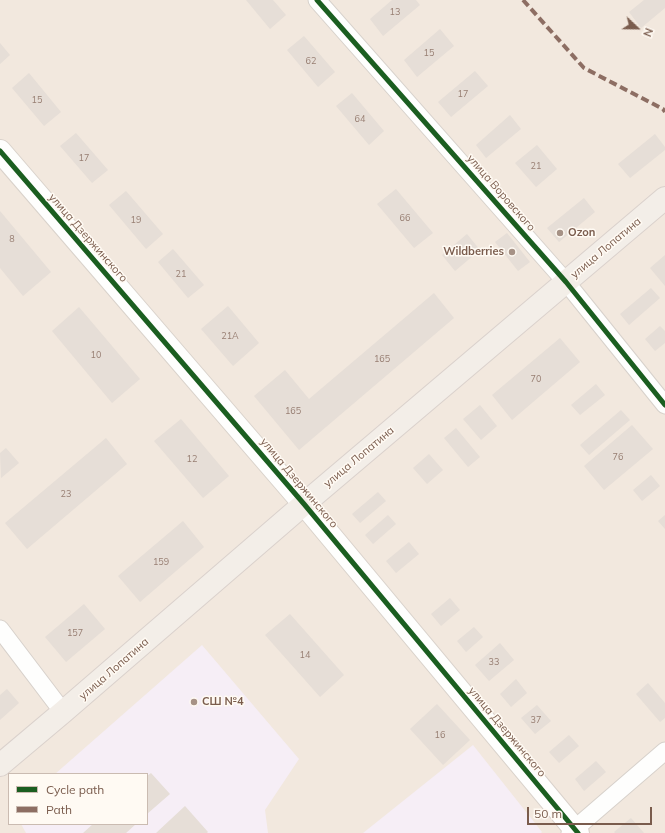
<!DOCTYPE html>
<meta charset="utf-8">
<style>
body{margin:0}
#map{position:relative;width:665px;height:833px;overflow:hidden;background:#f9f5f0;font-family:Mulish,sans-serif}
canvas{display:block}
.legend{position:absolute;left:8px;top:773px;width:140px;height:52px;box-sizing:border-box;background:#fffaf3;border:1px solid #cabbb1;margin:0;padding:5px 7px;list-style:none;font-size:12px;color:#7a5c4d}
.legend li{display:flex;align-items:center;gap:8px;height:20px}
.legend b{width:20px;border:1px solid #cabbb1}
.north{position:absolute;left:617px;top:8px;width:40px;height:40px;-webkit-text-stroke:3px #fffaf3;paint-order:stroke;rotate:112deg;font-size:11px;font-weight:700;line-height:16px;text-align:center;color:#7a5c4d}
.north::after{content:'';display:block;margin:auto;width:14px;height:18px;background:#7a5c4d;clip-path:polygon(50% 0,100% 100%,50% 72%,0 100%)}
.scale{position:absolute;left:527px;top:807px;width:125px;height:18px;box-sizing:border-box;border:2px solid #7a5c4d;border-top:0;padding-left:5px;font-size:12px;line-height:14px;white-space:nowrap;color:#7a5c4d;-webkit-text-stroke:3px #fffaf3;paint-order:stroke}
</style>
<div id="map">
<canvas width="665" height="833"></canvas>
<ul class="legend">
<li><b style="height:5px;background:#1b5e20"></b>Cycle path</li>
<li><b style="height:5px;background:#8d6e63"></b>Path</li>
</ul>
<div class="north">N</div>
<div class="scale">50 m</div>
</div>
<script>
const g = document.querySelector('canvas').getContext('2d');
g.lineJoin = 'round';
function paint(path, color) { g.fillStyle = color; g.fill(path, 'evenodd'); }
const toPath = rows => new Path2D(rows.map(r => 'M' + r).join(''));
function trace(path, color, width, dash) { g.strokeStyle = color; g.lineWidth = width; g.lineCap = dash ? 'butt' : 'round'; g.setLineDash(dash || []); g.stroke(path); }
function write(font, color, halo, rows, align = 'center') {
  g.font = font + ' Mulish,sans-serif'; g.lineWidth = 3; g.setLineDash([]); g.textBaseline = 'middle'; g.strokeStyle = halo; g.fillStyle = color; for (const [text, x, y, turn = 0] of rows) {
    g.save(); g.translate(x, y); g.rotate((+turn || 0) * Math.PI / 180); g.textAlign = isNaN(turn) ? turn : align; if (halo) g.strokeText(text, 0, 0); g.fillText(text, 0, 0); g.restore();
  }
}
paint(toPath([
 [0,0,665,0,665,833,0,833],
 [9,774,147,774,147,824,9,824]
]), '#f2e8de');
paint(toPath([
 [202,645,299,759,265,810,268,833,26,833,21,824,147,824,147,774,55,774],
 [473,745,542,832,541,833,363,833]
]), '#f6eef6');
paint(toPath([
 [246,0,273,0,286,15,270,29],
 [392,0,416,0,420,5,383,36,370,19],
 [644,0,665,0,665,8,641,28,629,12],
 [440,29,454,46,417,77,404,60],
 [304,36,335,72,318,87,287,50],
 [0,43,10,55,0,64],
 [475,71,488,86,451,117,438,102],
 [29,73,61,112,44,126,12,88],
 [352,93,384,131,369,145,336,106],
 [510,115,521,129,486,158,476,145],
 [76,133,108,170,92,183,60,146],
 [655,134,665,147,665,150,630,178,618,164],
 [537,145,557,169,536,187,515,163],
 [396,189,433,233,414,248,377,204],
 [126,191,163,234,146,249,109,205],
 [584,198,595,212,559,242,547,228],
 [0,211,51,272,23,296,0,268],
 [507,233,530,262,518,271,495,242],
 [467,234,480,250,455,271,442,255],
 [173,249,204,285,188,298,158,262],
 [665,255,665,286,650,268],
 [651,288,660,298,629,325,620,314],
 [434,293,454,318,299,450,254,396,285,370,309,399],
 [228,306,259,343,233,366,201,329],
 [79,307,140,379,112,403,52,331],
 [660,326,665,331,665,343,655,351,645,339],
 [560,338,580,362,512,420,492,395],
 [596,384,605,395,580,415,571,405],
 [480,405,497,426,481,440,463,419],
 [621,410,630,420,589,455,580,445],
 [181,419,229,476,203,498,154,441],
 [632,425,653,449,604,490,584,466],
 [456,428,480,457,468,467,444,438],
 [106,438,127,464,27,549,5,523],
 [6,448,19,463,1,478,0,453],
 [429,454,443,470,427,484,413,468],
 [651,475,660,486,642,501,633,490],
 [378,492,386,501,360,523,352,514],
 [388,515,396,524,373,544,365,535],
 [665,515,665,529,658,521],
 [183,521,204,547,140,602,118,576],
 [409,542,419,554,396,573,386,561],
 [450,598,460,610,441,626,431,614],
 [84,604,105,629,66,662,45,637],
 [290,614,344,675,320,697,265,635],
 [474,627,483,637,466,652,457,641],
 [500,643,514,660,489,681,475,665],
 [516,679,527,693,511,707,500,694],
 [648,683,665,703,665,718,660,722,636,694],
 [7,689,19,703,0,720,0,695],
 [437,704,470,740,443,765,410,729],
 [537,705,551,721,535,734,521,718],
 [569,735,579,746,559,763,549,752],
 [596,761,606,772,584,791,575,779],
 [151,773,170,794,147,814,147,776],
 [185,806,208,832,207,833,156,833],
 [631,818,644,833,615,833,614,832],
 [93,824,136,824,126,833,83,833]
]), '#e6ded7');
const street = toPath([
 [317,0,566,282,665,405],
 [0,629,63,712],
 [570,833,665,751]
]);
const secondary = toPath([
 [0,151,304,504,578,833]
]);
const primary = toPath([
 [0,765,63,712,304,504,665,198]
]);
trace(street, '#d7d1cb', 19);
trace(secondary, '#d9d2cb', 24);
trace(primary, '#dad1cc', 24);
trace(street, '#fefefd', 17);
trace(secondary, '#fefefd', 22);
trace(primary, '#f3eee8', 22);
trace(toPath([
 [523,0,584,68,663,109,665,112]
]), '#8d6e63', 4, [8, 4]);
trace(toPath([
 [317,0,566,282,665,405],
 [0,151,304,504,578,833]
]), '#1b5e20', 5);
for (const [x, y, r, color] of [
 [560,233,4,"#a69286"],
 [512,252,4,"#a69286"],
 [194,702,4,"#a69286"]
]) { const dot = new Path2D(); dot.arc(x, y, r, 0, 2 * Math.PI); g.fillStyle = color; g.fill(dot); trace(dot, '#fffaf3', 1.5); }
write('9px', '#977e72', null, [
 ["13",395,12],
 ["15",429,53],
 ["62",311,61],
 ["17",463,94],
 ["15",37,100],
 ["64",360,119],
 ["17",84,158],
 ["21",536,166],
 ["66",405,218],
 ["19",136,220],
 ["8",12,239],
 ["21",181,274],
 ["21А",230,336],
 ["10",96,355],
 ["165",382,359],
 ["70",536,379],
 ["165",293,411],
 ["76",618,457],
 ["12",192,459],
 ["23",66,494],
 ["159",161,562],
 ["157",75,633],
 ["14",305,655],
 ["33",494,662],
 ["37",536,720],
 ["16",440,735]
]);
write('11px', '#7a5c4d', '#fffaf3', [
 ["улица Воровского",501,193,49],
 ["улица Дзержинского",88,238,49],
 ["улица Лопатина",606,248,-40],
 ["улица Лопатина",359,457,-40],
 ["улица Дзержинского",299,483,50],
 ["улица Лопатина",114,669,-41],
 ["улица Дзержинского",507,732,50]
]);
write('bold 11px', '#7a5c4d', '#fffaf3', [
 ["Ozon",568,233],
 ["Wildberries",504,252,"right"],
 ["СШ №4",202,702]
], 'left');
</script>
